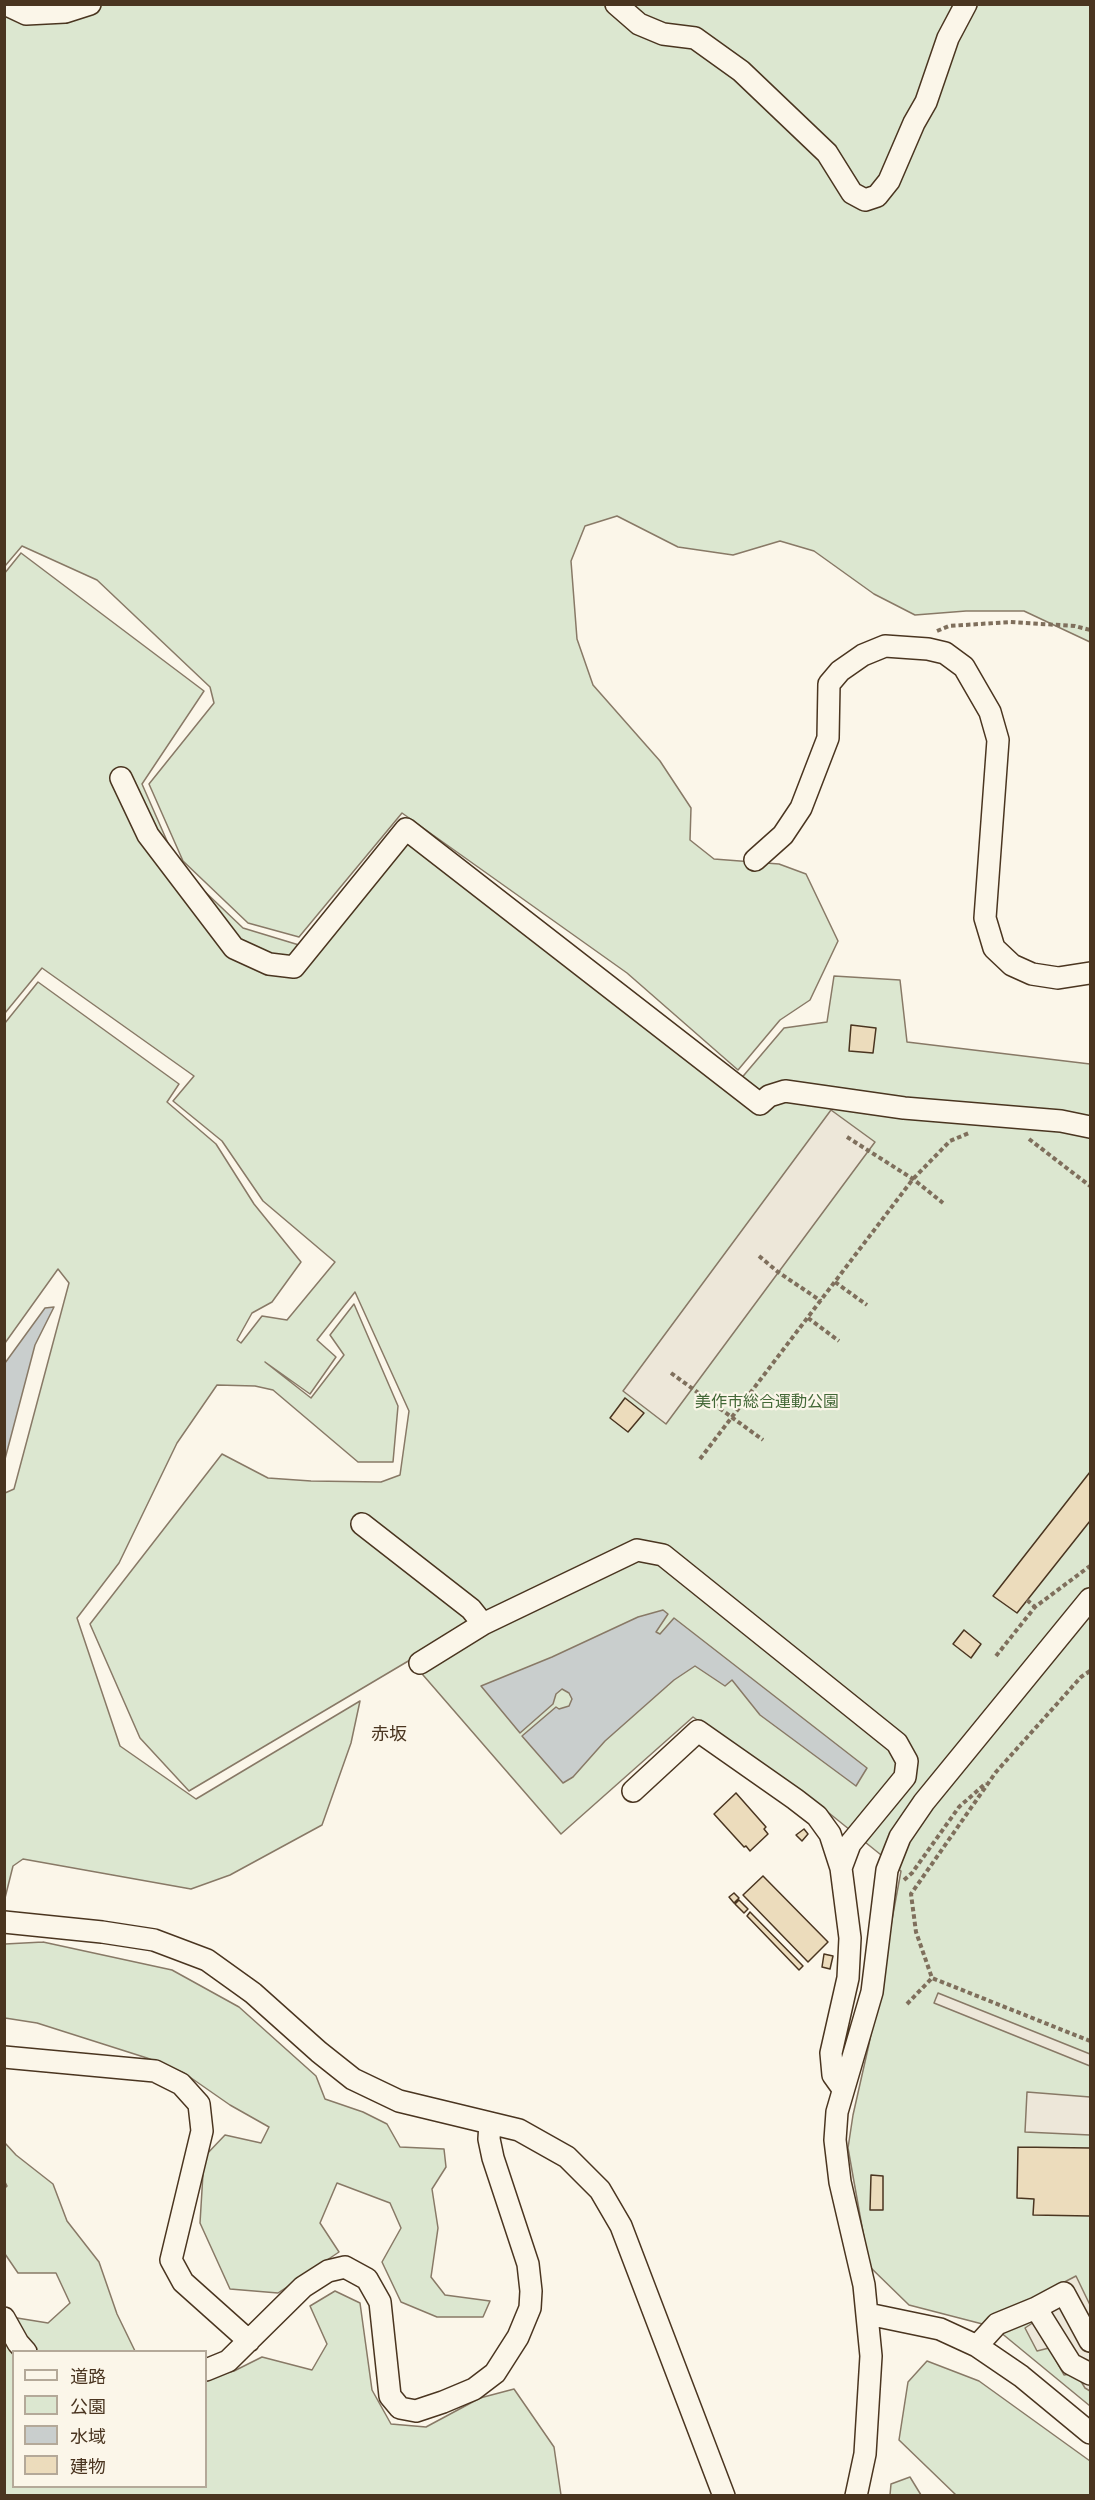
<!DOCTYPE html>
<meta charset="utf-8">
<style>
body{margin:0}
#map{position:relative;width:1095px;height:2500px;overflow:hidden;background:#fbf6e9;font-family:Roboto,"Noto Sans JP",sans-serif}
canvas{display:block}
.frame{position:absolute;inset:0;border:6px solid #4a3520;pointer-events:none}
.legend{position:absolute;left:12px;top:2350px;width:195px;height:138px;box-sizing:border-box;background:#fbf6e9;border:2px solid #b4a999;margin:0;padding:8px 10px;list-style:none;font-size:18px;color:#4a3520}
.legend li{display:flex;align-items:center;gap:12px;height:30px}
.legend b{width:30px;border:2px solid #b4a999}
</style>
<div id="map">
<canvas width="1095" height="2500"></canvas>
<div class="frame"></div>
<ul class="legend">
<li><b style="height:8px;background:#fbf6e9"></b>道路</li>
<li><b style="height:16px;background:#dce7d0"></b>公園</li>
<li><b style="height:16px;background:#c9cecd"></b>水域</li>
<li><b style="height:16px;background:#ecdcbc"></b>建物</li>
</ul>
</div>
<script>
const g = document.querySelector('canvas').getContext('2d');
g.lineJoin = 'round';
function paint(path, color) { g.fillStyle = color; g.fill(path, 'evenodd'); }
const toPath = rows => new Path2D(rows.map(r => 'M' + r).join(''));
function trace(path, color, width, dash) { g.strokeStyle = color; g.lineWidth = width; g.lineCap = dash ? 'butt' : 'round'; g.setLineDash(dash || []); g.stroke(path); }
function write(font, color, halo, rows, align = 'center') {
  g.font = font + ' Roboto,"Noto Sans JP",sans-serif'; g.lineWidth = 4.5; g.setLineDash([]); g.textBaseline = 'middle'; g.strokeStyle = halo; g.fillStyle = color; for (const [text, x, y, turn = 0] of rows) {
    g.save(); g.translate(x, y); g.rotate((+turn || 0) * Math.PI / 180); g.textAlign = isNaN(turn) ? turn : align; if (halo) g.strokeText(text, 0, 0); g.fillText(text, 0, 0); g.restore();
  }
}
const green = toPath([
 [5,5,1090,5,1090,642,1024,611,966,611,915,615,874,594,814,551,780,541,733,555,678,547,617,516,585,526,571,561,577,639,593,685,660,761,691,808,690,840,714,859,779,864,806,874,838,941,810,1000,780,1020,738,1070,627,973,402,813,299,937,248,923,183,861,149,784,214,703,210,687,97,580,22,546,5,566,5,5],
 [21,553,204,691,142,784,178,866,243,928,299,945,403,820,739,1081,784,1028,827,1022,834,976,900,980,907,1042,1090,1064,1090,2406,994,2327,909,2305,869,2266,848,2148,853,2115,869,2044,901,1871,814,1801,693,1717,561,1834,410,1660,189,1791,140,1738,90,1624,222,1454,268,1478,311,1481,381,1482,400,1475,409,1411,355,1292,317,1340,336,1357,310,1394,265,1362,311,1398,344,1355,330,1335,354,1304,398,1406,393,1462,358,1462,273,1390,255,1386,217,1385,177,1443,119,1563,77,1618,120,1746,196,1799,360,1701,351,1743,322,1825,230,1875,191,1889,23,1859,13,1866,5,1898,5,1493,14,1489,69,1283,58,1269,5,1343,5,1023,38,982,179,1084,167,1102,216,1144,254,1204,301,1262,272,1302,252,1313,237,1340,241,1343,262,1316,287,1320,335,1262,263,1201,222,1141,173,1101,194,1076,42,968,5,1013,4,574,21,553],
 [43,1942,172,1970,239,2007,316,2076,325,2099,363,2112,387,2124,400,2147,444,2149,446,2167,432,2189,438,2228,431,2277,445,2295,490,2301,483,2317,437,2317,401,2302,382,2262,401,2228,390,2203,337,2183,320,2223,339,2252,278,2293,230,2289,200,2223,204,2157,225,2135,261,2143,269,2127,230,2105,184,2073,147,2058,37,2023,5,2018,5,1944,43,1942],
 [5,2143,16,2155,53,2184,67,2221,99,2262,117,2314,135,2351,14,2352,14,2486,206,2486,206,2378,234,2371,262,2357,312,2370,327,2344,310,2306,335,2291,360,2303,372,2390,391,2424,426,2427,480,2398,514,2389,554,2447,561,2495,5,2495,4,2311,11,2317,48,2323,70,2303,56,2273,18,2273,5,2254,4,2189,7,2186,5,2182,5,2143],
 [927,2361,979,2381,1090,2461,1090,2495,956,2495,899,2440,908,2382,927,2361],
 [910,2477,921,2495,890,2495,891,2484,910,2477]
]);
paint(green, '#dce7d0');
trace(green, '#887966', 1.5);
const parking = toPath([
 [831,1110,875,1142,666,1424,623,1391,831,1110],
 [938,1993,1090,2054,1090,2066,934,2003,938,1993],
 [1027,2092,1090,2097,1090,2135,1025,2132,1027,2092],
 [1076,2276,1090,2305,1090,2391,1085,2388,1076,2373,1064,2375,1049,2348,1037,2351,1025,2328,1034,2322,1024,2303,1076,2276]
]);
paint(parking, '#ede7d9');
trace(parking, '#887966', 1.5);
const water = toPath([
 [54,1307,35,1345,5,1459,5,1363,45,1308,54,1307],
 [663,1610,668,1614,656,1632,660,1634,674,1618,867,1768,856,1786,760,1715,732,1680,725,1686,695,1666,674,1680,605,1741,573,1777,563,1783,522,1736,556,1707,559,1709,569,1706,572,1699,569,1693,562,1689,556,1694,553,1704,520,1733,481,1686,552,1657,638,1617,663,1610]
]);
paint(water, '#c9cecd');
trace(water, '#887966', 1.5);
const building = toPath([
 [851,1025,876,1028,873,1053,849,1051,851,1025],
 [625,1398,644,1413,628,1432,610,1418,625,1398],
 [1090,1472,1090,1521,1017,1613,993,1596,1090,1472],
 [964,1630,981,1644,971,1658,953,1644,964,1630],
 [736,1793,766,1827,764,1829,768,1834,750,1851,746,1846,744,1847,714,1814,736,1793],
 [804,1829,808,1834,802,1841,796,1835,804,1829],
 [763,1876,828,1942,808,1962,743,1895,763,1876],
 [734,1893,739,1898,734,1903,729,1897,734,1893],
 [739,1900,748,1909,744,1913,735,1904,739,1900],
 [750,1912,803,1966,799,1970,747,1916,750,1912],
 [824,1954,833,1956,830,1969,822,1967,824,1954],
 [1018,2147,1090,2148,1090,2216,1033,2215,1034,2199,1017,2198,1018,2147],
 [871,2175,883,2176,883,2210,870,2210,871,2175]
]);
paint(building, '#ecdcbc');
trace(building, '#4a3520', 1.5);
const minor = toPath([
 [5,4,26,14,65,12,90,4],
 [616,4,639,24,663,34,695,38,741,71,827,153,852,193,865,200,877,196,889,181,914,123,926,102,948,38,966,4],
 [121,778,148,835,234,948,269,964,294,967,406,829,760,1104,769,1096,785,1091,904,1108,1061,1121,1090,1127],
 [755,860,783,835,801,808,828,738,829,684,840,671,863,655,885,646,928,649,945,653,964,667,990,712,998,740,985,918,994,948,1012,965,1032,974,1058,978,1090,973],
 [362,1524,471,1609,483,1624],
 [420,1663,483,1624,637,1550,663,1555,897,1743,907,1761,905,1777,850,1844,841,1868],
 [633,1791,698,1731,795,1799,817,1816,830,1834,841,1868,850,1938,848,1978,831,2053,833,2075,843,2089],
 [4,1922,102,1932,154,1940,207,1960,253,1993,319,2052,353,2079,399,2101,519,2130,567,2157,600,2190,621,2226,724,2496],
 [4,2057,155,2071,181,2084,199,2104,202,2131,171,2260,183,2282,249,2341],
 [1036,2308,1071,2364,1090,2374],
 [868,2314,940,2329,977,2346,1021,2376,1090,2433],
 [4,2318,18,2343,26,2352],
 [977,2346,997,2324,1036,2308,1064,2293,1090,2341],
 [206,2370,228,2361,303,2287,328,2271,345,2267,367,2279,380,2302,390,2396,400,2408,416,2411,443,2402,474,2389,495,2373,518,2337,530,2308,531,2291,528,2264,493,2158,489,2139,490,2123],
 [856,2496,865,2454,871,2356,864,2285,840,2182,835,2140,837,2112,872,1992,887,1870,900,1837,924,1802,1090,1599]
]);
trace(minor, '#4a3520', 24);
trace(toPath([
 [937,631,949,626,1010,622,1075,626,1090,630],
 [847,1137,913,1179,943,1203],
 [1029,1139,1090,1186],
 [759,1256,778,1272,821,1301],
 [835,1282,867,1305],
 [808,1318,839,1341],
 [671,1373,763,1440],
 [700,1459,913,1179,950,1141,969,1133],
 [1027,1600,1035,1607],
 [996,1656,1035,1607,1090,1566],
 [1090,1671,1081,1677,996,1772,911,1894,916,1932,932,1978,1090,2041],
 [904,1880,912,1873,959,1807,986,1783],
 [907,2004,932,1978]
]), '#7f6f5c', 4, [4.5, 3]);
trace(minor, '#fbf6e9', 21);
write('16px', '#436837', '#fbf6e9', [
 ["美作市総合運動公園",767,1403]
]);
write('18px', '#4a3520', '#fbf6e9', [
 ["赤坂",389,1735]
]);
</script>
